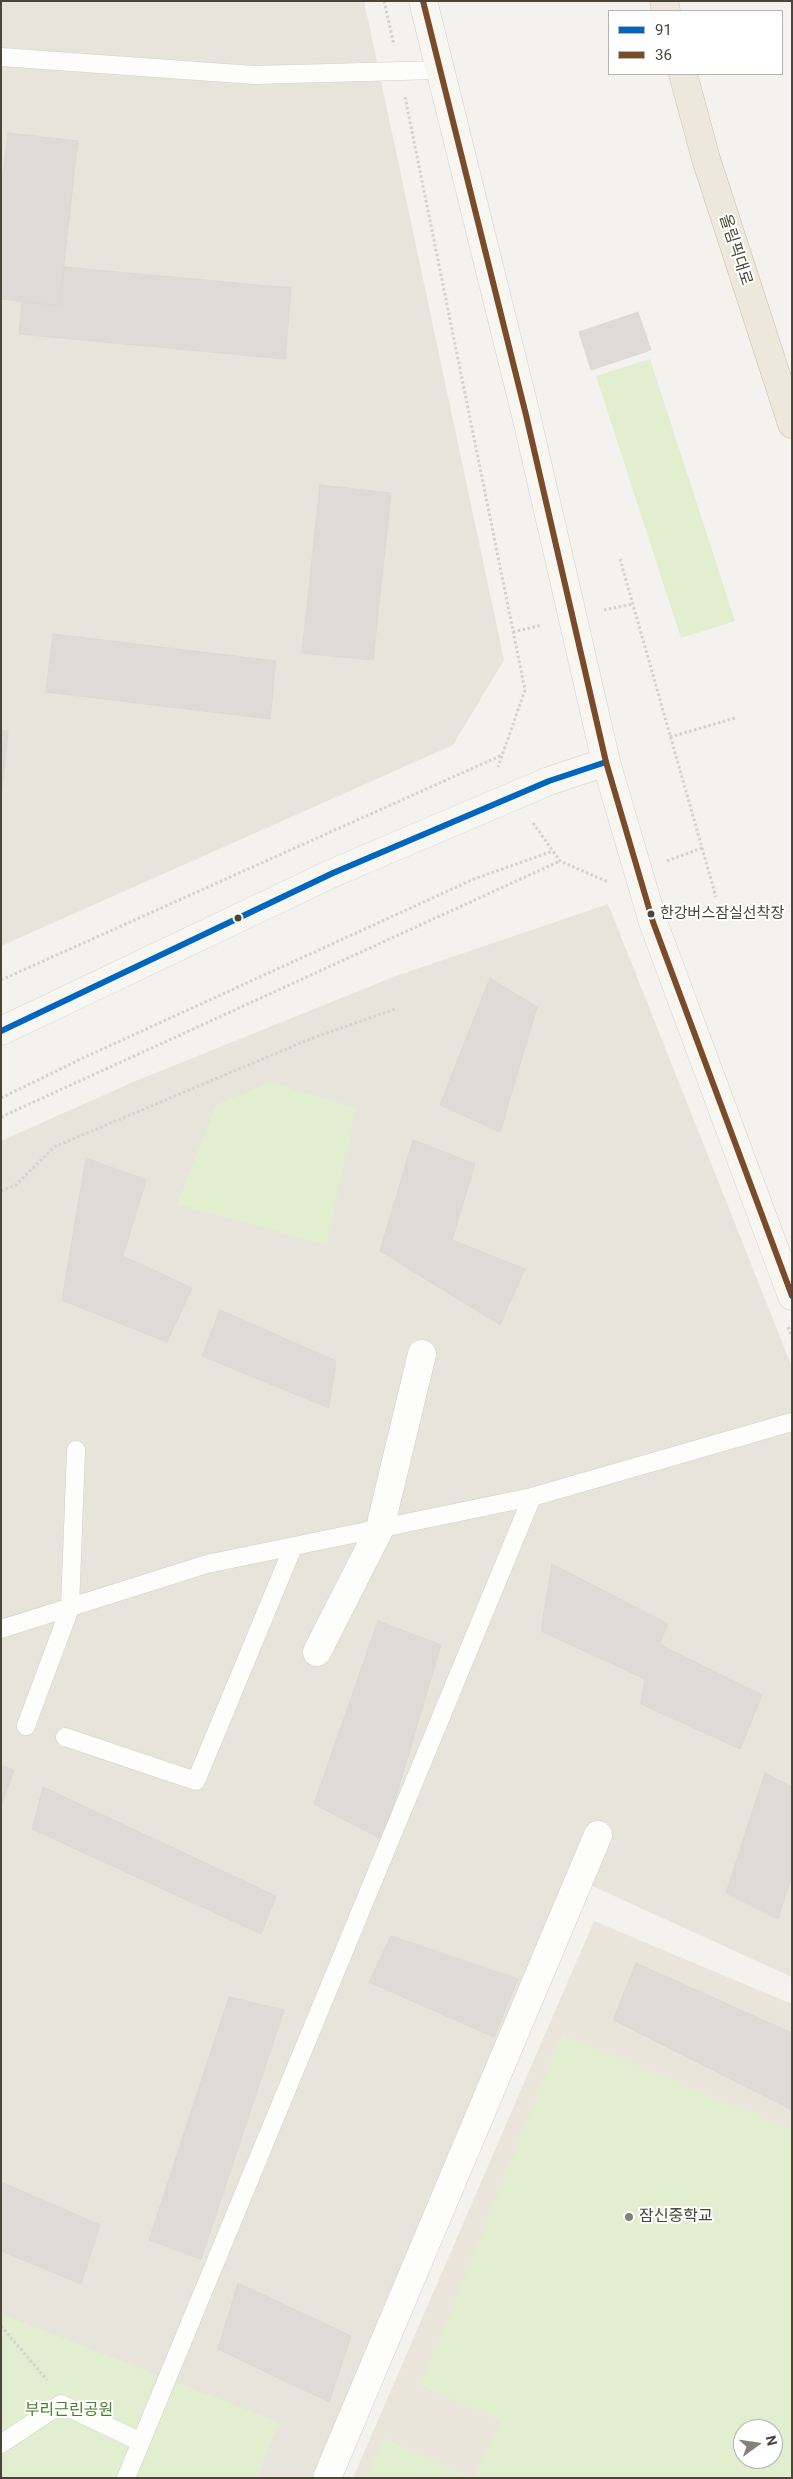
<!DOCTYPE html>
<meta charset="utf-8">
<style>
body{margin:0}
#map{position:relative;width:793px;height:2479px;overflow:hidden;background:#f4f2ee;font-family:Roboto,sans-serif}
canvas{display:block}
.frame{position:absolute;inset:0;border:2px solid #4b4439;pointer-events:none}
.legend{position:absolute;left:608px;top:10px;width:175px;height:65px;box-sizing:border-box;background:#fff;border:1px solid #b7b4b0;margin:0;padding:6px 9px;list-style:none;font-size:15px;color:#4b4439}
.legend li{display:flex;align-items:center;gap:10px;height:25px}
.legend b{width:25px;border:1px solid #b7b4b0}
.north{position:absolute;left:733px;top:2419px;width:50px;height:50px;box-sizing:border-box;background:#fff;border:1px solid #b7b4b0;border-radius:50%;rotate:76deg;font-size:14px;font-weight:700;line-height:20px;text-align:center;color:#4b4439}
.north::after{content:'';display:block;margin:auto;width:18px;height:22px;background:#868178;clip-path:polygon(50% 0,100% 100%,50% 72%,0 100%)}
</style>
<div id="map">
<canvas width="793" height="2479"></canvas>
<div class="frame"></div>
<ul class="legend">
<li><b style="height:6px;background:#0065bd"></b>91</li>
<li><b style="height:6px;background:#7a4b2a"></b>36</li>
</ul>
<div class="north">N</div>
</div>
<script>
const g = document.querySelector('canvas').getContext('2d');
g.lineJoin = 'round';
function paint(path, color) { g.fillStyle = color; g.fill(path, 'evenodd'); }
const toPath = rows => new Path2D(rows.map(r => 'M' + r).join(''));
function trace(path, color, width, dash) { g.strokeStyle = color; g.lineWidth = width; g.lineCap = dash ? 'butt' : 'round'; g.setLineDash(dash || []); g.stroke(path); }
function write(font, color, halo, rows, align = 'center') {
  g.font = font + ' Roboto,"Noto Sans KR",sans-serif'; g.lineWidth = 4; g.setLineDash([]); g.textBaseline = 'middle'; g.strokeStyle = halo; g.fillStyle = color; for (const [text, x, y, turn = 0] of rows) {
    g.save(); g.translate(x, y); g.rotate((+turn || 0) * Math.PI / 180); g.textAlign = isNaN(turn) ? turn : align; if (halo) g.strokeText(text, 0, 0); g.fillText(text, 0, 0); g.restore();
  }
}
paint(toPath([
 [1,1,364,1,504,660,453,745,1,946],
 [608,904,792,1367,792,1977,579,1880,327,2478,1,2478,1,1141,133,1082,396,976]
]), '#e7e4dc');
paint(toPath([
 [594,1921,792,2004,792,2478,353,2478],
 [743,2429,773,2429,773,2459,743,2459]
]), '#eae5da');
paint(toPath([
 [650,359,735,621,681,638,596,376],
 [270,1082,356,1108,326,1245,177,1204,216,1105],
 [562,2035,792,2130,792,2478,474,2478,501,2421,421,2385],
 [743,2429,773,2429,773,2459,743,2459],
 [1,2314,279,2422,257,2478,1,2478],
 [384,2438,466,2476,365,2478]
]), '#e1eecf');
const building = toPath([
 [8,133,78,141,59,306,1,299,1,191,8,133],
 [64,267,291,288,285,359,19,334,22,301,59,306,64,267],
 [638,312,651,350,591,370,579,332,638,312],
 [320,485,391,493,373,660,302,653,320,485],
 [53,634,276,661,270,719,46,692,53,634],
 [1,730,8,731,1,800,1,730],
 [490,978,537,1007,500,1132,440,1105,490,978],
 [413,1140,475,1164,452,1240,525,1269,500,1325,380,1251,413,1140],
 [86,1158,146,1180,123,1256,192,1288,167,1342,62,1300,86,1158],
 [220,1310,336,1361,329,1408,202,1356,220,1310],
 [552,1564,668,1624,659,1644,762,1695,740,1749,641,1704,645,1679,541,1631,552,1564],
 [378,1621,441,1645,383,1840,314,1804,378,1621],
 [1,1765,14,1770,1,1806,1,1765],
 [765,1773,792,1787,792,1875,778,1919,726,1893,765,1773],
 [43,1787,276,1896,261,1934,32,1829,43,1787],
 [391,1936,518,1979,494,2037,369,1982,391,1936],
 [636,1963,792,2033,792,2110,613,2020,636,1963],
 [229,1997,284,2010,201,2259,149,2240,229,1997],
 [1,2182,100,2225,81,2284,1,2251,1,2182],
 [238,2283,351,2336,329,2402,218,2349,238,2283]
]);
paint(building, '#dedbd6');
trace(building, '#dcd9d4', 1);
const lane = toPath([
 [1,57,254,75,439,70],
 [1,1629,207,1564,532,1497,792,1422],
 [26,1726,70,1608,76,1450],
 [65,1737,196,1781,293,1547],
 [1,2444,61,2404,141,2442],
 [126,2478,532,1497]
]);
const street = toPath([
 [317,1652,380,1528,422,1354],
 [327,2478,598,1835]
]);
const secondary = toPath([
 [423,1,526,415,606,762,653,922,792,1296],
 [1,1031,333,873,549,781,606,762]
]);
const highway = toPath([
 [664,1,666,11],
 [683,74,706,159,792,424]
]);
trace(lane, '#d2d0cb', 19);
trace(street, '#d2d0cb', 29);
trace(secondary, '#d3cfc5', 29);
trace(highway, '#ccbfa9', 29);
trace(toPath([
 [384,1,394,45],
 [405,97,525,690,498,767],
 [620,559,716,897],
 [604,610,633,604],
 [513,632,542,625],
 [670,737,735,718],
 [533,823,560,861,608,882],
 [667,861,702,848],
 [1,980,502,755],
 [1,1098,85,1057,474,879,553,851],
 [1,1117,560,861],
 [1,1191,16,1185,54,1147,310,1039,395,1009],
 [788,1327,792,1337],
 [1,2326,47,2380]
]), '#d3d2cc', 3, [2.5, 2.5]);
trace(lane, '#fdfdfc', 18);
trace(street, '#fdfdfc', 28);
trace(secondary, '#f7f6f1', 28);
trace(highway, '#ede8db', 28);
trace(toPath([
 [1,1031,333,873,549,781,606,762]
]), '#0065bd', 6);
trace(toPath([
 [423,1,526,415,606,762,653,922,792,1296]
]), '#7a4b2a', 6);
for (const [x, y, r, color] of [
 [651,914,4.5,"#4b4439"],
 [238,918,4.5,"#4b4439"],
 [629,2217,5,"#868178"]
]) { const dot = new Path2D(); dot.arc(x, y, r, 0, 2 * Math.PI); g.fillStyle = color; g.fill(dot); trace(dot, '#fff', 2); }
write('15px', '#4b4439', '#fff', [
 ["한강버스잠실선착장",660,914]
], 'left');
write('16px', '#4b4439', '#fff', [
 ["올림픽대로",735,250,72]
]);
write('16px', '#4b4439', '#fff', [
 ["잠신중학교",639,2217]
], 'left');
write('16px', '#4a7f2a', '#fff', [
 ["부리근린공원",69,2411]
]);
</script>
